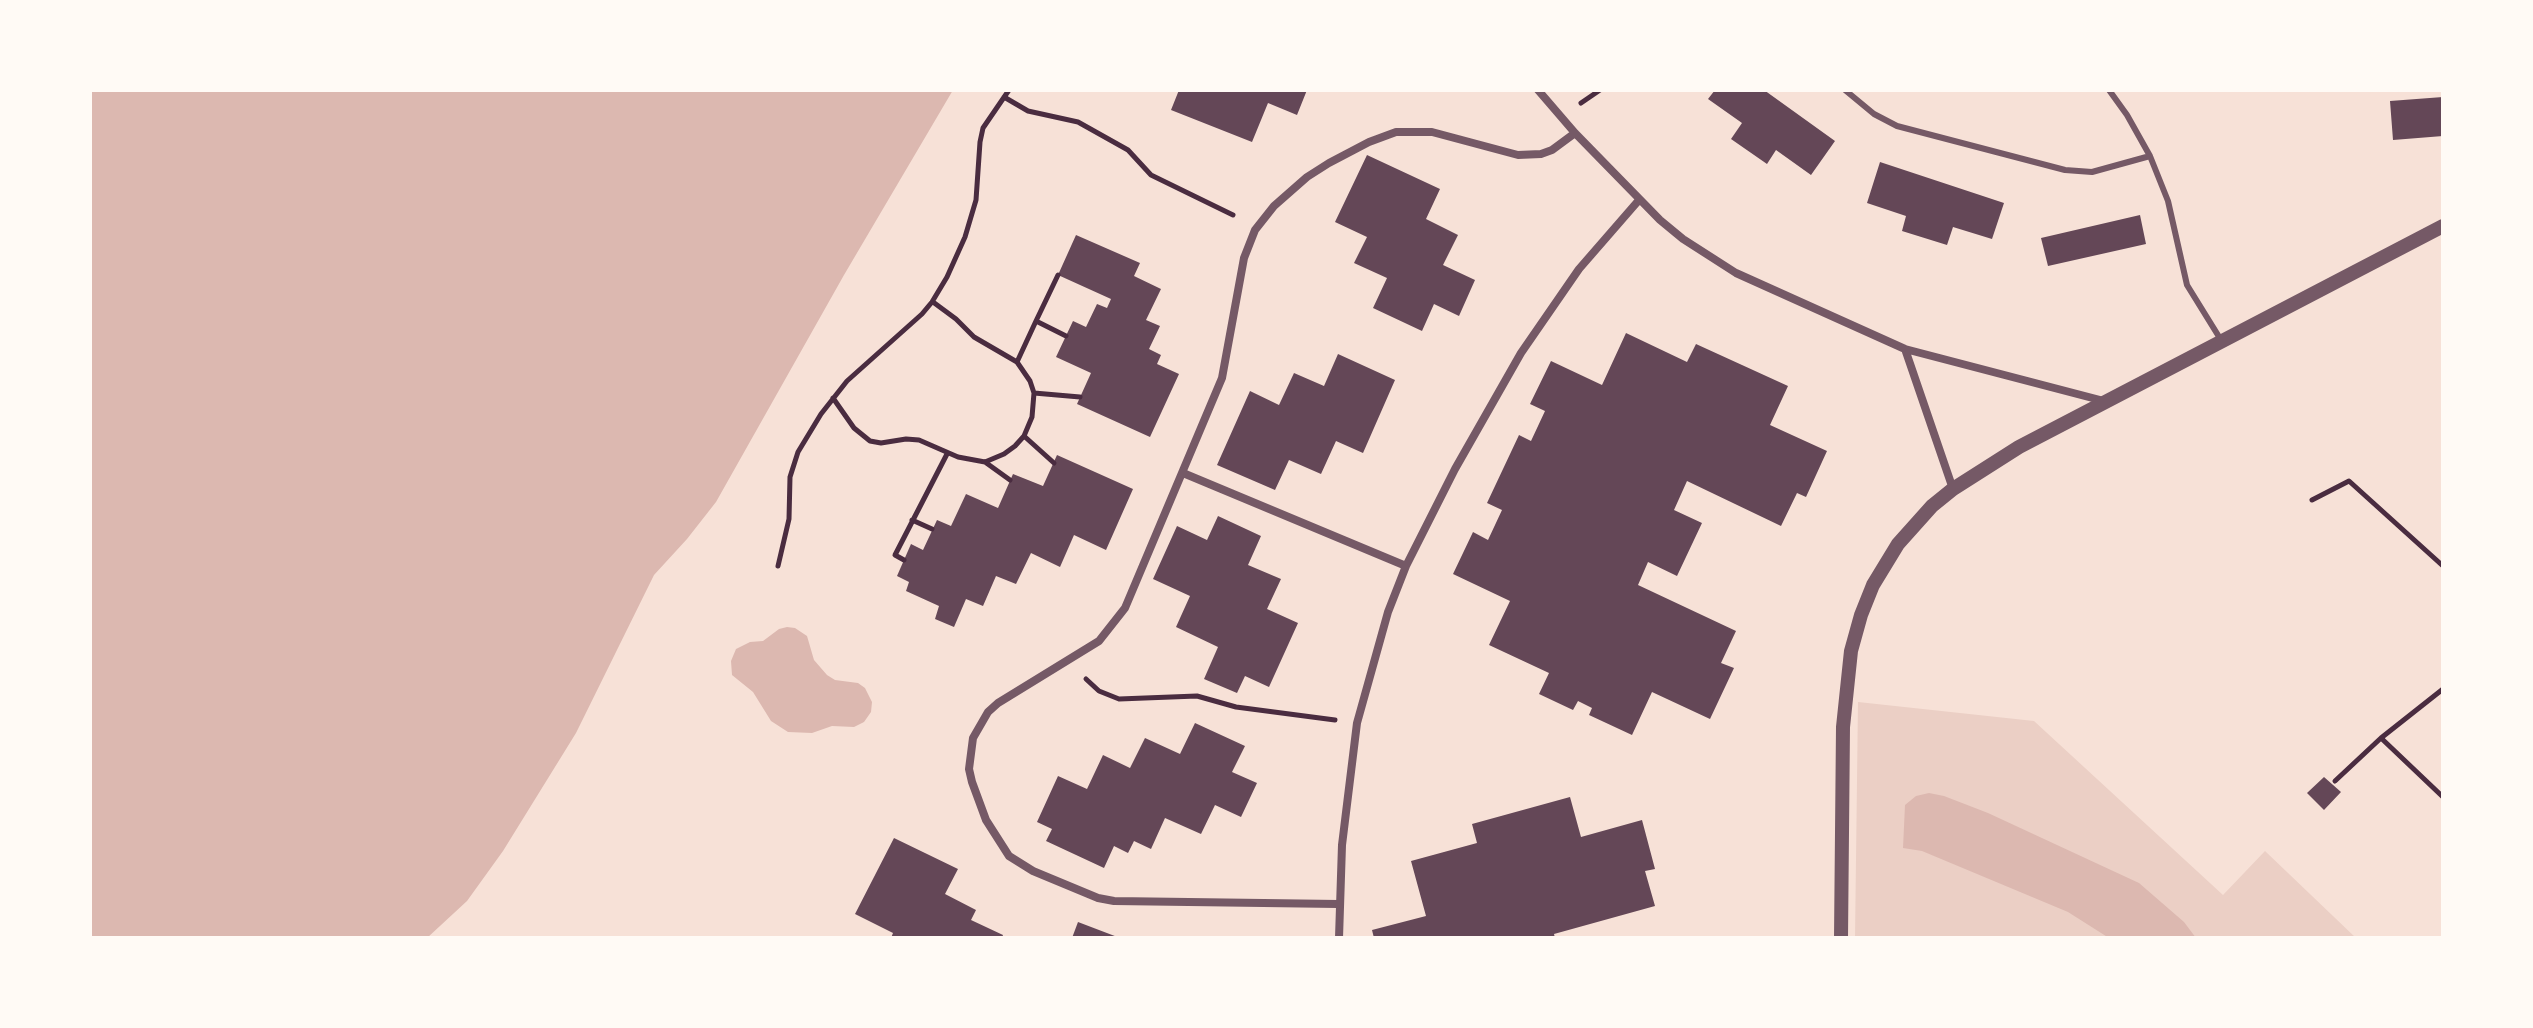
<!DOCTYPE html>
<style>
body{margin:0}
#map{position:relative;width:2533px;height:1028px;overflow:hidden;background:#f7e1d7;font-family:Rubik,sans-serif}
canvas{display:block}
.frame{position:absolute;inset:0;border:92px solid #fffaf5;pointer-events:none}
</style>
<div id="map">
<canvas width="2533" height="1028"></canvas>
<div class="frame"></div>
</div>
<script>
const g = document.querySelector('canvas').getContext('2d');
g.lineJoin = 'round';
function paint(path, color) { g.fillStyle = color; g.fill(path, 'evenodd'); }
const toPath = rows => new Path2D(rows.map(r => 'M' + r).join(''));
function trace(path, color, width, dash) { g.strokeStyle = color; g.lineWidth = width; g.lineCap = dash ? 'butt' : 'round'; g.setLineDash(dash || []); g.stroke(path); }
paint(toPath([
 [1858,702,2034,721,2223,895,2265,851,2356,938,1855,938]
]), '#ebcfc5');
paint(toPath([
 [90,90,953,90,844,275,716,502,687,539,654,575,576,733,503,851,467,901,427,938,90,938],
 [787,627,795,628,807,636,814,660,827,675,835,680,858,683,865,688,872,702,871,712,864,722,854,727,832,726,812,733,788,732,771,721,753,692,732,675,731,661,736,649,750,642,763,641,779,629],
 [1929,793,1944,796,1988,813,2139,883,2184,922,2196,938,2109,938,2068,912,1922,851,1903,848,1905,805,1916,796]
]), '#dcb8b0');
paint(toPath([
 [1179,90,1307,90,1297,115,1268,103,1252,142,1171,110],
 [1715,90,1764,90,1835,141,1811,175,1776,150,1767,164,1731,139,1742,123,1708,99],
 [2443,97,2443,136,2393,140,2390,101],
 [1367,155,1440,189,1426,219,1458,235,1443,265,1475,280,1459,316,1434,304,1422,331,1373,308,1387,278,1354,263,1367,237,1335,222],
 [1880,162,2004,203,1992,239,1953,227,1947,245,1902,231,1906,216,1867,203],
 [2140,215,2146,244,2048,266,2041,238],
 [1076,235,1140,263,1134,276,1161,289,1146,320,1160,326,1149,349,1161,355,1157,364,1179,374,1150,437,1077,404,1091,373,1056,357,1073,321,1086,327,1097,304,1107,308,1111,299,1058,275],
 [1626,333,1687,362,1696,344,1788,386,1770,425,1827,451,1806,497,1797,493,1781,526,1687,481,1674,510,1702,523,1677,576,1648,562,1638,585,1736,631,1721,663,1734,668,1710,719,1652,692,1632,735,1589,715,1592,708,1578,701,1573,710,1539,694,1549,673,1489,645,1510,601,1453,574,1473,532,1488,540,1502,510,1487,503,1519,435,1531,441,1545,411,1530,404,1551,361,1602,385],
 [1338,354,1395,380,1363,453,1336,441,1321,474,1289,460,1275,490,1217,465,1250,391,1279,405,1294,373,1324,386],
 [1057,455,1133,489,1106,550,1074,535,1060,567,1031,553,1016,584,996,576,983,606,966,599,954,627,935,619,939,606,906,591,909,582,897,576,911,544,923,550,937,520,951,526,966,494,998,508,1013,474,1043,486],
 [1218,516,1261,536,1248,565,1281,579,1267,609,1298,623,1269,687,1245,676,1237,693,1204,679,1218,647,1176,627,1190,596,1153,579,1177,526,1207,540],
 [1195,723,1245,746,1232,772,1257,783,1241,817,1215,805,1201,834,1165,818,1151,849,1134,841,1128,853,1114,846,1104,868,1046,841,1052,829,1037,822,1058,776,1087,789,1103,755,1130,768,1145,738,1180,754],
 [2324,777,2341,792,2324,810,2307,793],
 [1570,797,1581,837,1642,820,1655,869,1645,871,1655,906,1554,934,1555,938,1374,938,1372,930,1426,916,1411,861,1477,843,1472,824],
 [894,838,958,869,945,894,976,910,971,920,1003,935,1002,938,891,938,893,933,855,914],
 [1078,922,1120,938,1072,938]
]), '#644757');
trace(toPath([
 [1004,97,1028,111,1078,122,1128,150,1151,175,1233,215],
 [1581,103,1600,90],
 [1036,321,1058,275],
 [1017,362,1036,321,1066,336],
 [1034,393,1080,397],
 [833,398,854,428,870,441,881,443,906,439,919,440,958,457,985,462,1004,454,1015,446,1024,436,1032,417,1034,393,1030,381,1017,362,974,337,956,319,933,302],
 [1024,436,1054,463],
 [985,462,1010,480],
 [2312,500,2349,481,2443,566],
 [912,520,932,529],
 [904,560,895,555,947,454],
 [778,566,789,519,790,477,798,452,821,414,847,381,922,314,932,302,947,277,965,237,976,200,980,142,983,128,1009,90],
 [1086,679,1099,691,1119,699,1197,696,1236,707,1335,720],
 [2381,738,2443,689],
 [2335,781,2381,738,2443,797]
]), '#4a2c40', 5);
trace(toPath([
 [1845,90,1874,114,1897,126,2065,170,2092,172,2150,156],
 [2109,90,2127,115,2150,156,2168,201,2187,285,2221,340]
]), '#755966', 6);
trace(toPath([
 [1538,90,1575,133,1660,220,1683,239,1736,273,1905,349,2104,401],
 [1905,349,1953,489],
 [1183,473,1406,566],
 [1338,904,1114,901,1098,898,1033,871,1009,856,986,820,972,782,969,769,973,738,988,712,998,703,1099,641,1125,608,1222,378,1244,258,1255,230,1274,206,1307,177,1329,163,1369,142,1396,132,1432,132,1518,155,1541,154,1552,150,1575,133],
 [1339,938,1342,845,1357,723,1388,612,1406,566,1455,469,1521,353,1579,269,1639,200]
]), '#755966', 8);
trace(toPath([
 [1841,938,1843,727,1851,651,1861,615,1873,585,1898,544,1932,506,1953,489,2019,447,2443,226]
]), '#755966', 14);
</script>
